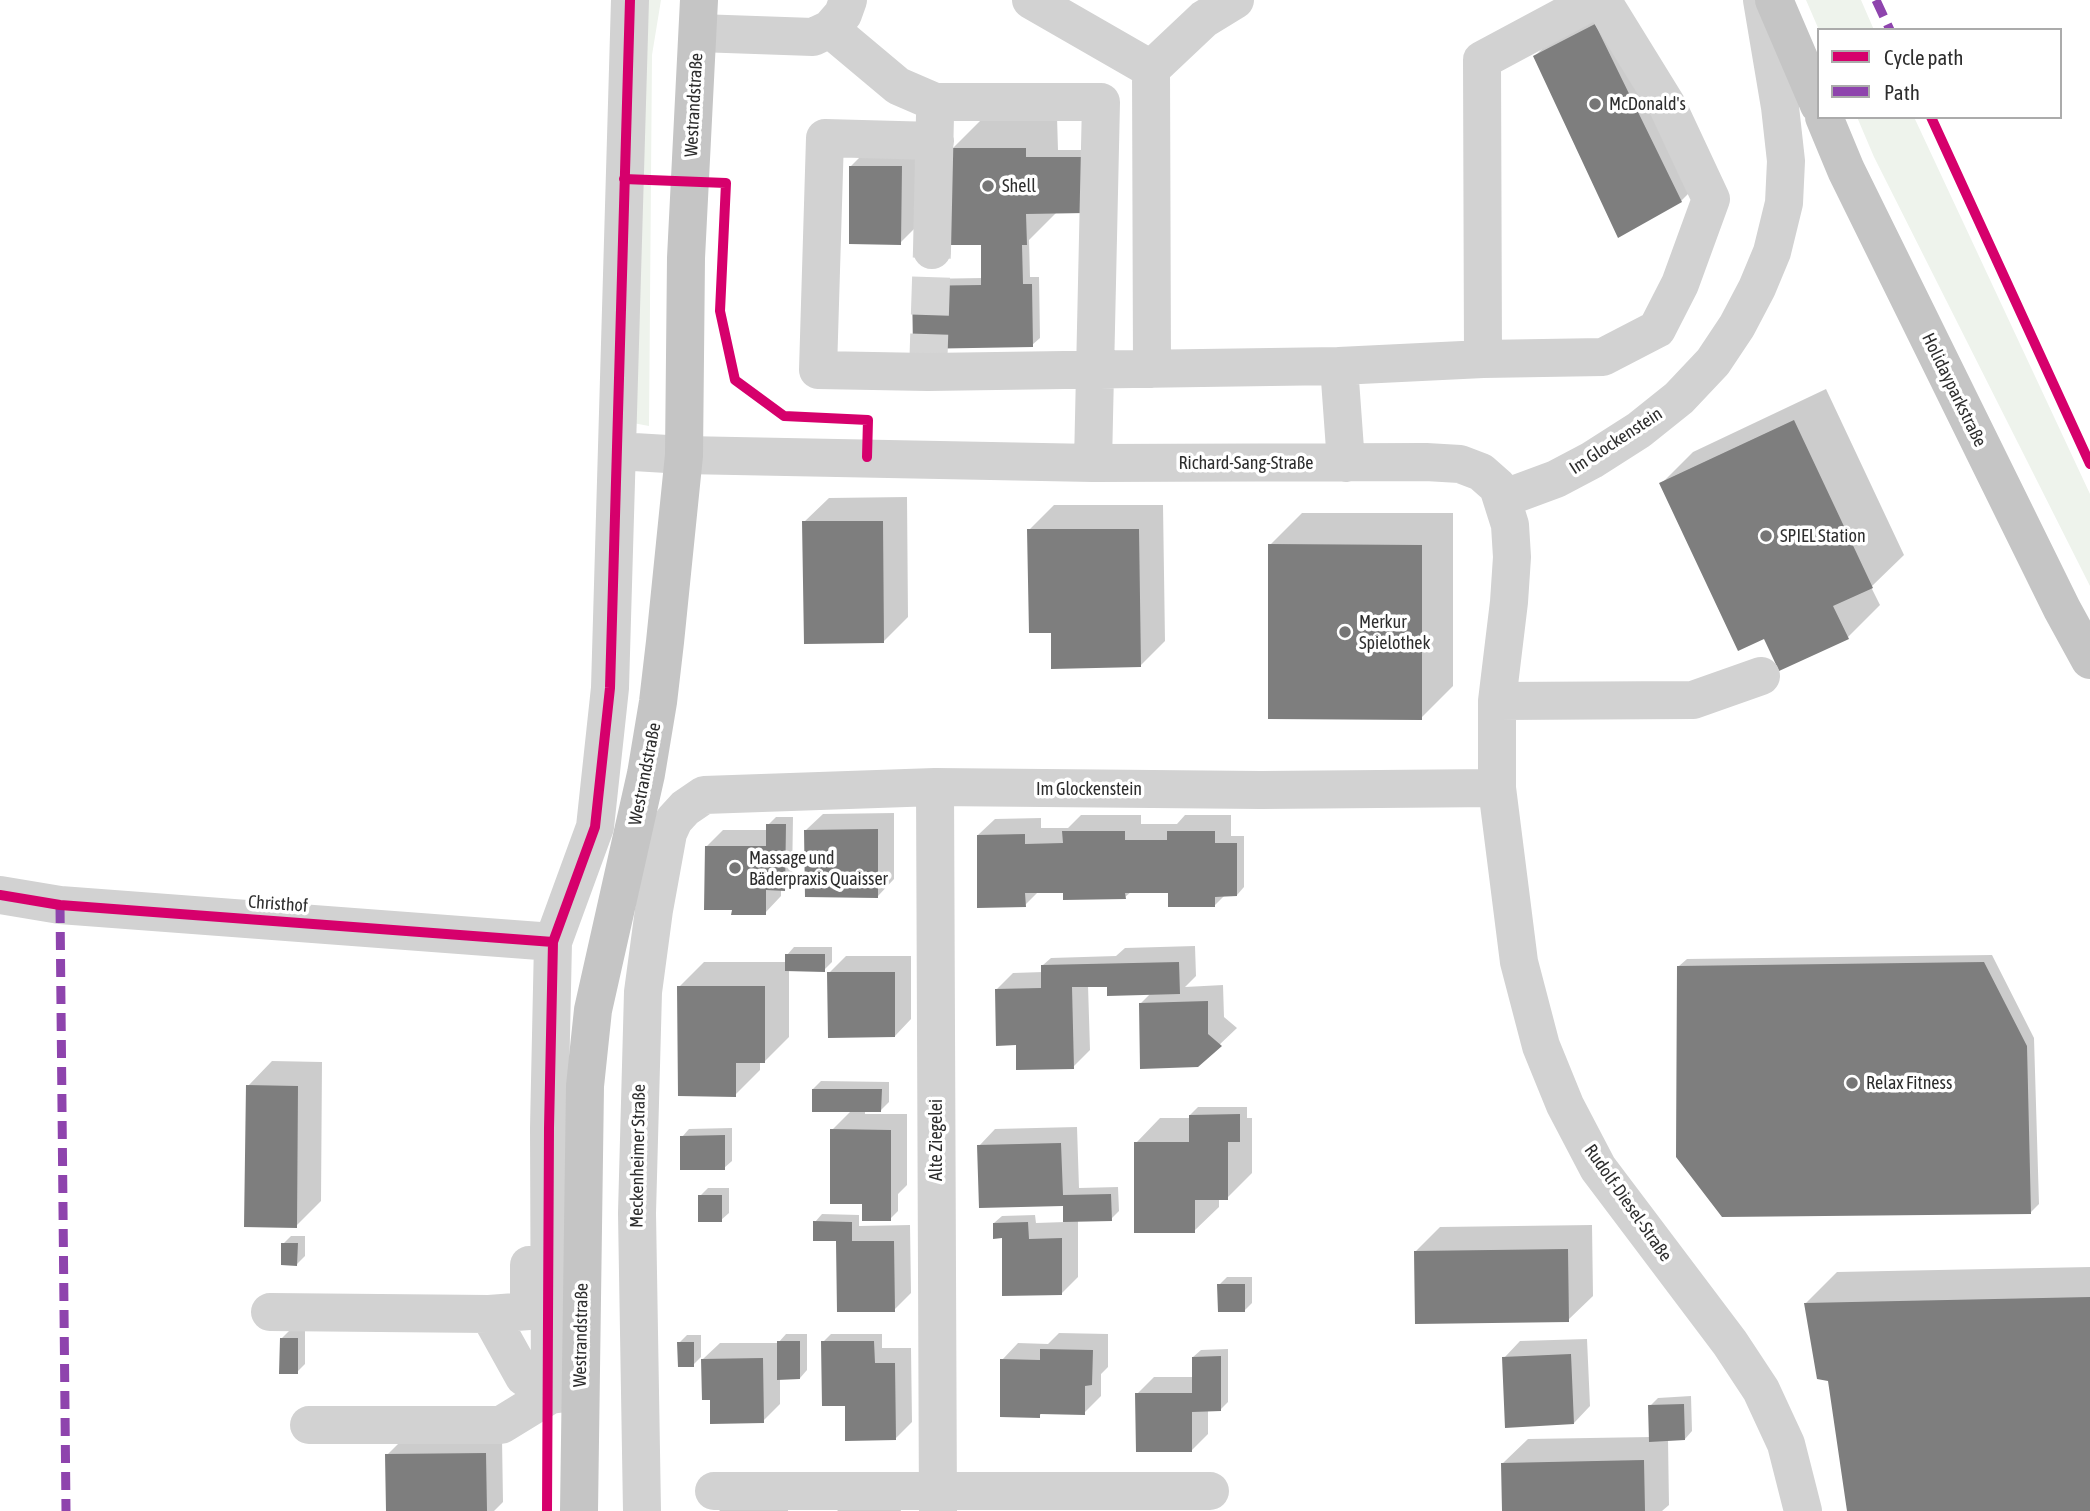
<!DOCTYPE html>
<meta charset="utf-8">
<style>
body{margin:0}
#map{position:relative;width:2090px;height:1511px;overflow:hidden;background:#fff;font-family:"Asap Condensed",sans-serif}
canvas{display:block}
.legend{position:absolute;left:1817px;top:28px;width:245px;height:91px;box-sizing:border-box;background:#fff;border:2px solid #ababab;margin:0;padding:9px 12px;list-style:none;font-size:21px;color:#2d2d2d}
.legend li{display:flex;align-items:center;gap:14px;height:35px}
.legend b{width:35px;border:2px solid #ababab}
</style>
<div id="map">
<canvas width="2090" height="1511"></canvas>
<ul class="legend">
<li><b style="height:9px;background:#d6006c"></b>Cycle path</li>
<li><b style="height:9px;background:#8e44ad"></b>Path</li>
</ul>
</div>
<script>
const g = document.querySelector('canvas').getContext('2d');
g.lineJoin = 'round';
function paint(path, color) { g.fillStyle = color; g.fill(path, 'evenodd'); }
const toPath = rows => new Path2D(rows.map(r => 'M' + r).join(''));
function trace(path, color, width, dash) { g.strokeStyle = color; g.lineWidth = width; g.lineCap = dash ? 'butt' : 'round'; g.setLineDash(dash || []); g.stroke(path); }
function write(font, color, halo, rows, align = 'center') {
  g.font = font + ' "Asap Condensed",sans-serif'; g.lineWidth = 7; g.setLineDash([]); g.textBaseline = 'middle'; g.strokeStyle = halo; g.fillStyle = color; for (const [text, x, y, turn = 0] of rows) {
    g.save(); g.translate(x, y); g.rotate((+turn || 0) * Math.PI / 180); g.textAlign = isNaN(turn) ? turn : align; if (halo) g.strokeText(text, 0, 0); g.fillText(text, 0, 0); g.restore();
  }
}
paint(toPath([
 [640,0,661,0,652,55,649,426,633,423],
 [1806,0,1861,0,1874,30,1819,30],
 [1857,117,1914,117,2090,494,2090,586,1874,157]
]), '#eef3ec');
paint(toPath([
 [1620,0,1706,176,1681,201,1535,56,1559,32],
 [1057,116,1058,150,1092,150,1057,212,1029,240,1030,277,1039,277,1040,338,1032,345,914,287,922,279,983,278,983,243,952,149,984,117],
 [867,150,918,150,917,226,900,243,851,166],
 [1826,389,1904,555,1871,587,1880,605,1848,637,1765,636,1661,484,1693,452],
 [907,497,908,617,884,641,804,522,829,498],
 [1054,505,1163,505,1165,641,1140,666,1053,631,1029,530],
 [1302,513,1453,513,1453,686,1421,718,1270,545],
 [894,813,894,879,878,896,806,830,823,814],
 [1081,815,1141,815,1141,824,1177,824,1185,815,1231,815,1231,836,1244,836,1244,887,1237,895,1225,895,1215,905,1170,891,1131,892,1125,897,1065,891,1039,891,1025,905,978,835,995,819,1041,818,1041,828,1068,828],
 [776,817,793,817,792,881,784,889,781,889,781,896,765,913,707,846,723,830,768,830,768,825],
 [1195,946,1196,976,1185,987,1223,985,1224,1017,1237,1028,1197,1066,1140,1004,1151,993,1109,982,1088,985,1090,1050,1073,1067,1018,1044,997,989,1013,973,1043,972,1043,965,1051,958,1116,956,1125,948],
 [794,947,832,947,832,962,824,970,789,970,789,1037,765,1061,760,1061,760,1070,735,1095,679,987,704,962,786,962,787,955],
 [1992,955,2034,1038,2039,1204,2031,1212,1679,966,1687,959],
 [846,956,911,956,911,1019,895,1036,829,973],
 [272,1061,322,1062,321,1201,296,1226,248,1086],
 [821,1081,889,1082,889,1102,881,1110,865,1110,865,1114,907,1114,907,1185,898,1194,898,1211,890,1219,864,1202,832,1130,852,1110,813,1089],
 [1198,1107,1247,1107,1247,1118,1252,1118,1252,1173,1227,1198,1219,1198,1219,1207,1194,1231,1136,1143,1160,1118,1190,1118,1190,1115],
 [1077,1127,1079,1188,1118,1187,1119,1211,1111,1219,1078,1220,1078,1277,1061,1294,1003,1237,994,1223,1002,1216,1035,1215,1036,1223,1065,1222,1065,1202,979,1146,995,1129],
 [732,1128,732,1161,724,1168,682,1137,689,1129],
 [708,1188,729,1188,729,1213,721,1220,700,1196],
 [822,1214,859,1215,859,1226,910,1225,911,1293,894,1310,838,1242,815,1222],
 [1592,1225,1593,1296,1568,1320,1415,1252,1440,1227],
 [291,1236,305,1236,305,1256,297,1264,283,1244],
 [2090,1267,2090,1511,1849,1511,1829,1379,1805,1304,1837,1272],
 [1227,1277,1252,1277,1252,1303,1244,1311,1219,1285],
 [289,1331,305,1331,305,1364,297,1372,281,1339],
 [1059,1333,1108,1334,1108,1367,1101,1374,1101,1396,1084,1413,1043,1412,1039,1416,1002,1360,1018,1343,1048,1344],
 [786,1334,807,1334,807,1370,800,1378,780,1378,780,1404,763,1421,711,1398,703,1359,720,1343,778,1343],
 [831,1334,882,1334,882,1348,911,1348,912,1422,895,1439,847,1404,823,1342],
 [687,1335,701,1335,701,1357,693,1365,679,1343],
 [1587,1339,1590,1406,1574,1423,1504,1358,1520,1341],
 [1228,1349,1228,1402,1220,1410,1208,1410,1208,1434,1191,1451,1137,1394,1154,1377,1193,1377,1193,1357,1201,1350],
 [1691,1396,1692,1431,1685,1439,1668,1439,1669,1505,1662,1511,1504,1511,1503,1463,1528,1439,1651,1437,1650,1406,1658,1398],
 [404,1438,502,1438,503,1502,494,1511,388,1511,387,1455],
 [788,1506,788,1511,719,1511,722,1508],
 [900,1507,901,1511,837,1511,840,1508]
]), '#0003');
paint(toPath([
 [1595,24,1682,202,1618,238,1533,56],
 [950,148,1026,148,1026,157,1085,157,1086,213,1026,214,1027,245,1022,245,1023,284,1032,284,1033,347,913,349,912,286,981,285,981,245,951,245],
 [849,166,902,166,901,245,849,244],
 [1794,420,1873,588,1833,606,1849,639,1779,671,1764,639,1738,651,1659,483],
 [802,521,883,521,884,643,804,644],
 [1027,529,1139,529,1141,667,1051,669,1051,633,1029,633],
 [1268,544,1422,545,1422,720,1268,719],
 [766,824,786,824,785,891,766,890,766,915,731,915,732,910,704,910,705,846,766,846],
 [878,829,878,898,805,897,804,830],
 [1062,831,1125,831,1125,840,1167,840,1167,831,1215,831,1215,843,1237,843,1237,896,1215,897,1215,907,1168,907,1168,893,1125,893,1126,899,1063,900,1063,893,1025,893,1026,907,977,908,977,835,1025,834,1025,844,1063,843],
 [785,954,825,954,825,972,785,971],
 [1179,962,1180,994,1107,996,1107,987,1072,987,1074,1069,1016,1070,1016,1045,996,1046,995,989,1041,988,1041,965],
 [1984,962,2027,1046,2031,1214,1722,1217,1676,1157,1677,966],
 [827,972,895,972,895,1037,828,1038],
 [677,986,765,986,765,1063,736,1063,736,1097,678,1096],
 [1208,1001,1208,1034,1222,1046,1198,1067,1140,1069,1139,1003],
 [246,1085,298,1086,297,1228,244,1227],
 [812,1089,882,1089,881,1112,812,1112],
 [1240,1114,1240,1142,1228,1142,1228,1200,1195,1200,1195,1233,1134,1233,1134,1142,1189,1142,1189,1115],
 [830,1129,891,1130,891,1221,862,1221,862,1204,830,1204],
 [725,1135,725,1170,680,1170,680,1136],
 [1061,1143,1063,1195,1111,1194,1112,1221,1063,1222,1063,1206,979,1208,977,1145],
 [698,1195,722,1195,722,1222,698,1222],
 [813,1221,852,1222,852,1241,894,1241,895,1312,837,1312,836,1241,813,1241],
 [1028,1222,1029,1239,1062,1238,1062,1295,1002,1296,1002,1238,993,1239,993,1223],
 [281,1243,298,1243,297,1266,281,1265],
 [1568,1249,1569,1322,1415,1324,1414,1251],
 [1217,1284,1245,1284,1245,1312,1218,1312],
 [2090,1297,2090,1511,1847,1511,1828,1381,1817,1379,1804,1303],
 [280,1338,298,1338,298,1374,279,1374],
 [777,1341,800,1341,800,1379,777,1380],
 [821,1341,874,1341,875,1363,895,1363,896,1440,845,1441,845,1406,822,1406],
 [677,1342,694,1342,694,1367,678,1367],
 [1040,1349,1093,1350,1092,1385,1085,1386,1085,1415,1040,1414,1040,1418,1000,1417,1000,1359,1040,1360],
 [1571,1354,1574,1424,1505,1428,1502,1357],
 [1221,1356,1221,1411,1192,1412,1192,1452,1136,1452,1135,1393,1192,1393,1192,1357],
 [763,1358,764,1423,710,1424,710,1400,702,1400,701,1359],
 [1684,1404,1685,1440,1649,1442,1648,1405],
 [486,1453,487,1511,386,1511,385,1454],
 [1644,1460,1645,1511,1502,1511,1501,1463]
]), '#7e7e7e');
trace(toPath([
 [928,372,932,250]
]), '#d5d5d5', 38, [38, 19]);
trace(toPath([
 [1031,0,1151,69],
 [830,29,898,86,935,102,1101,102,1093,463],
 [698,33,813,37,830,29,843,14,848,0],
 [935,141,825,138,818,370,928,372,1339,366,1346,463],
 [932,250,935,115],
 [1483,359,1482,60,1594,0],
 [1339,366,1483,359,1603,357,1657,329,1680,284,1711,199,1668,107,1602,0],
 [1152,369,1151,69,1204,19,1235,0],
 [617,451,684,455,1093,463,1426,462,1460,464,1481,472,1498,487,1510,525,1512,557,1509,602,1497,701,1497,788,1519,962,1541,1046,1565,1105,1598,1168,1730,1343,1761,1390,1786,1444,1803,1511],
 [1502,499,1556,479,1592,460,1639,430,1679,398,1713,362,1737,326,1757,288,1772,252,1784,203,1786,161,1780,107,1762,0],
 [1497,701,1693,700,1761,676],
 [935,787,938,1511],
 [0,895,60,905,553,942],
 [270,1312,489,1314,529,1311,529,1265],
 [489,1314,524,1377,550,1395,567,1393],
 [309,1425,501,1425,550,1395,549,1128,553,942,595,827,610,688,630,0],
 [714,1491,1210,1491],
 [642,1511,637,1213,643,992,654,910,668,833,674,820,685,808,704,795,935,787,1261,790,1497,788]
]), '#d2d2d2', 38);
trace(toPath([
 [1774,0,1819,105],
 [1824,117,1846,170,2062,609,2090,660],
 [579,1511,585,1086,593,1010,646,774,658,702,665,642,684,455,686,258,699,0]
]), '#c5c5c5', 38);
trace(toPath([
 [1876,0,1890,30],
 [60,905,66,1511]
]), '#8e44ad', 9, [18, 9]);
trace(toPath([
 [1931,117,2090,464],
 [624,179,726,183,720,311,735,380,784,416,868,420,867,457],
 [0,895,60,905,553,942],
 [547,1511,549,1128,553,942,595,827,610,688,630,0]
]), '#d6006c', 10);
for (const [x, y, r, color] of [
 [1595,104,7,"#767676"],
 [988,186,7,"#767676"],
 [1766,536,7,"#767676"],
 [1345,632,7,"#767676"],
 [735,868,7,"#767676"],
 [1852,1083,7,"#767676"]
]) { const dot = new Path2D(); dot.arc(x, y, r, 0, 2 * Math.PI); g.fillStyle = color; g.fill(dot); trace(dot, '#fff', 2.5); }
write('18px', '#2d2d2d', '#fff', [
 ["McDonald's",1609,104],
 ["Shell",1002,186],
 ["SPIEL Station",1780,536],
 ["Merkur",1359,622],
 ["Spielothek",1359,643],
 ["Massage und",749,858],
 ["Bäderpraxis Quaisser",749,879],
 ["Relax Fitness",1866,1083]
], 'left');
write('18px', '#2d2d2d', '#fff', [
 ["Westrandstraße",694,105,-87],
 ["Holidayparkstraße",1954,390,64],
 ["Im Glockenstein",1616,441,-33],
 ["Richard-Sang-Straße",1246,463],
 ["Westrandstraße",645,774,-79],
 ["Im Glockenstein",1089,789],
 ["Christhof",278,904,4],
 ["Alte Ziegelei",936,1140,-90],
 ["Meckenheimer Straße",638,1156,-89],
 ["Rudolf-Diesel-Straße",1628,1203,55],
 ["Westrandstraße",581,1335,-89]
]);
</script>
